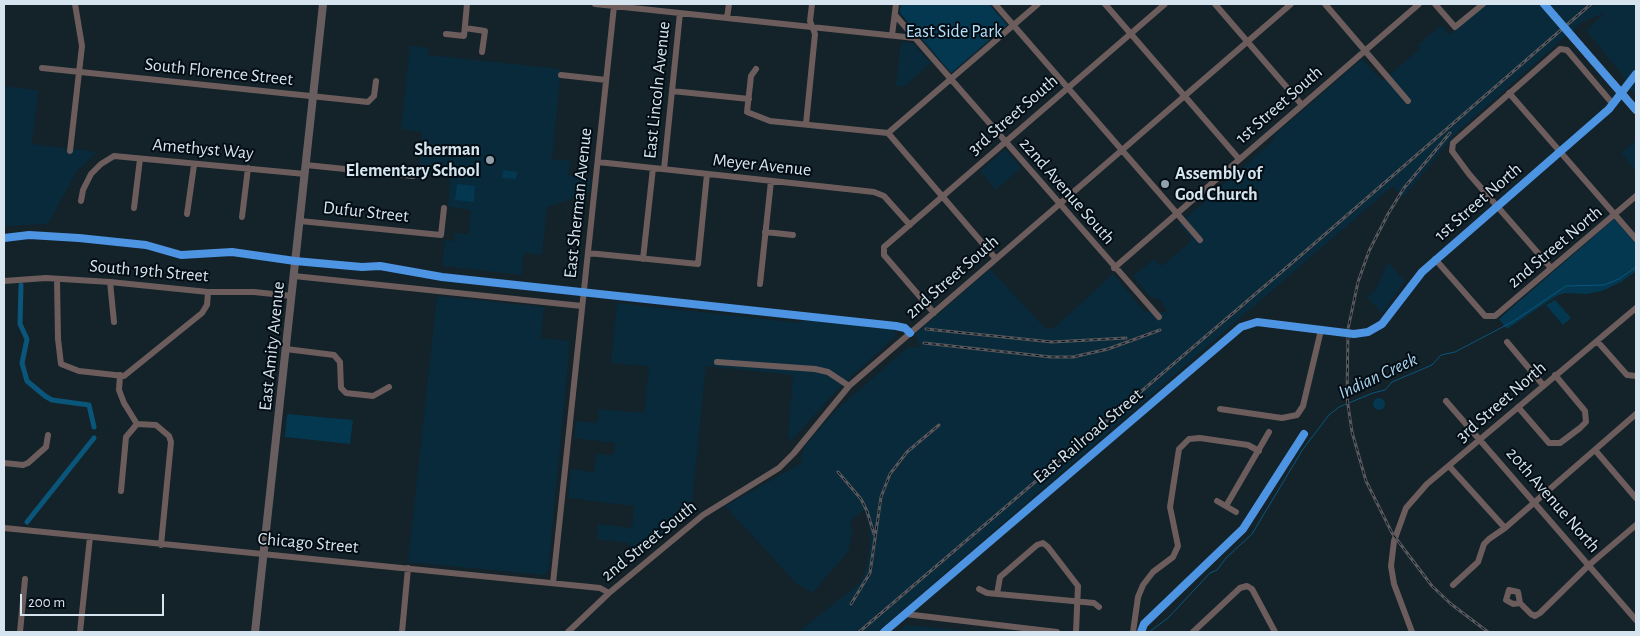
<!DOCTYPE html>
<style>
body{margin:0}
#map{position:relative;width:1640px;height:636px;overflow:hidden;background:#14222a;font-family:"Alegreya Sans",sans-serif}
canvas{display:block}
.frame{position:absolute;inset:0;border:5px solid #d5e4ef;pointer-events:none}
.scale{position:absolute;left:20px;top:594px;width:144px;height:22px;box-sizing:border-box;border:2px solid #d5e4ef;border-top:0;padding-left:6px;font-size:15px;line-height:18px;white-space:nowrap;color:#d5e4ef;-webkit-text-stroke:4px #030d13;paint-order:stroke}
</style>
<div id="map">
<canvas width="1640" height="636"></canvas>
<div class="frame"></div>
<div class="scale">200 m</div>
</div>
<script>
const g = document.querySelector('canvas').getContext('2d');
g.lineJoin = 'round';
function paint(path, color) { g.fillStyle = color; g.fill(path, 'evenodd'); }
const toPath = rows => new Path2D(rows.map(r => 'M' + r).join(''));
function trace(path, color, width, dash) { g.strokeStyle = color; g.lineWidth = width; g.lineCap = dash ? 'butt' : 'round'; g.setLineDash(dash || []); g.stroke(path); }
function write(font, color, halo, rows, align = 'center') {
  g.font = font + ' "Alegreya Sans",sans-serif'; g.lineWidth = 4; g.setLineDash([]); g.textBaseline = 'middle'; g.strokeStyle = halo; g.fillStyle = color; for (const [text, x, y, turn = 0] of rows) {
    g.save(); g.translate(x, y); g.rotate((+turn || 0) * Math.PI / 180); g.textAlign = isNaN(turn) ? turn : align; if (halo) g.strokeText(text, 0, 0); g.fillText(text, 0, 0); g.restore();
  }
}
paint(toPath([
 [1486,4,1636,4,1636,97,1624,83,1624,77,1586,30,1605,13,1582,22,1456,133,1403,198,1393,186,877,632,798,632,861,582,867,566,870,544,869,525,864,510,851,520,852,535,848,552,812,593,796,583,725,506,800,464,804,447,835,411,908,347,920,348,915,334,990,269,1046,329,1054,328,1113,274,1145,312,1167,312,1160,300,1149,296,1133,276,1154,259,1162,266,1190,242,1191,238,1179,224,1275,139,1273,136,1362,59,1382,81,1421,48,1418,45,1441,25,1450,35],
 [901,42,913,43,931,63,905,86,896,86],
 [410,46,428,48,428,55,561,69,552,159,570,161,568,175,591,178,589,193,547,207,542,255,524,253,522,275,442,266,445,240,454,241,455,233,468,234,471,210,448,207,450,176,418,173,422,132,401,129],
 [4,86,38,90,32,144,97,152,77,171,48,224,4,226],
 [1636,140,1636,171,1621,153],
 [1005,149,1021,168,996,190,980,171],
 [1388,262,1405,281,1382,314,1367,297,1376,289],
 [437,296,544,307,541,338,570,341,548,571,544,575,408,562],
 [617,303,800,323,800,321,814,320,867,325,868,328,893,328,896,336,841,386,791,441,788,434,793,375,706,366,691,511,639,556,629,543,597,539,598,524,632,528,634,506,568,498,571,469,594,472,596,454,614,455,615,443,574,438,576,421,597,423,599,409,644,413,649,366,611,363],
 [906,625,978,632,898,632]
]), '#092a3b');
paint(toPath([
 [901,4,989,4,1007,25,951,73,900,13],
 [503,170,517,172,516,179,502,178],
 [457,184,475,186,474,202,455,200],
 [1614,219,1636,244,1636,271,1621,282,1602,291,1587,294,1565,293,1556,296,1507,329,1499,319],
 [1555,300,1571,318,1563,325,1546,305],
 '1373 404a6 6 0 1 1 12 0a6 6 0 1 1-12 0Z',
 [287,414,353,420,350,444,285,437]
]), '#043851');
trace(toPath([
 [1149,632,1168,618,1210,573,1217,570,1226,558,1252,534,1303,449,1329,415,1339,407,1373,393,1385,390,1392,382,1432,365,1441,355,1455,352,1514,321,1566,286,1604,285,1619,279,1636,267]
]), '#0a567b', 1);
trace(toPath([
 [21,285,20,324,27,339,22,363,27,381,45,396,52,400,89,405,94,427],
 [27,522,94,438]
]), '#0a567b', 5);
trace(toPath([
 [595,4,915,38,1159,317],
 [995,4,1200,240],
 [1105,4,1239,159],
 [1215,4,1302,105],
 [1325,4,1408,101],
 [1435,4,1455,27,1483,4],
 [895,15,915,38],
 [727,18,729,4],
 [465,28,485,31,482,52],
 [446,34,464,36,467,4],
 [892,35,896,4],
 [42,68,368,102,374,96,376,81],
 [756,69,751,76,747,112,770,121,888,133],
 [561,75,606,80],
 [672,91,749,99],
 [1509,93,1636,239],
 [806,124,815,34,810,21,812,4],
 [888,133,1038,4],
 [888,133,996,259],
 [70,151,82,46,75,4],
 [598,162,874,192,884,196,910,225],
 [306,165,413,176],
 [664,169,680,13],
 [81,201,83,190,91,174,101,164,114,156,305,174],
 [134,208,140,159],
 [187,214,194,165],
 [242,217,248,168],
 [300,221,441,235,444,208],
 [765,232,793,235],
 [588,253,698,264,707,174],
 [643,259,653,168],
 [1435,259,1485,316,1495,316,1636,196],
 [1114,268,1419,4],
 [1551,268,1469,174,1452,151,1453,143,1560,49,1567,50,1612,103],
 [294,276,582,306],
 [57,279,58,339,61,364,79,371,124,376,202,313,207,305,208,292],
 [4,281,46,278,110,282,208,292,254,292,292,296],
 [110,282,114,322],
 [760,284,771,181],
 [934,313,884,255,884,247,1165,4],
 [1597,341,1627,375,1636,376],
 [1507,342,1543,385],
 [286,349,334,355,340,362,341,388,346,393,373,396,389,387],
 [717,362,815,369,828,372,849,386],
 [120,375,119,390,124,403,137,424],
 [1446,401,1636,620],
 [1518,407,1549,443,1560,443,1580,428,1586,422,1585,411,1555,375],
 [1220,409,1282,418,1297,415,1303,406,1321,330],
 [137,424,156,425,169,436,171,442,161,545],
 [1595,450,1636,498],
 [4,463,23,465,28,463,46,447,48,435],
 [1449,466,1505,528],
 [121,491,126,437,137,424],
 [1217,501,1236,512],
 [1226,506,1269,432],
 [4,528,600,588,609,593],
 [553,583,614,6],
 [1453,585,1478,562,1484,544,1489,539,1505,528,1636,414],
 [979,589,987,593,1094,603,1099,607],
 [1509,590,1518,592,1520,603,1513,604,1506,600,1509,590],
 [997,594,1000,577,1037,545,1043,543,1048,547,1078,586,1076,632],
 [1520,603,1531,614,1535,616,1540,613,1589,565,1636,525],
 [905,614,1057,632],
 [20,632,25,579],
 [80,632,90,537],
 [402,632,408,568],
 [568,632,609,593,703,515,779,468,794,453,849,386,1291,4],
 [884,632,1241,327,1257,322,1354,334,1368,332,1382,324,1422,272,1609,109,1636,74],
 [1133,632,1138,597,1143,585,1153,572,1173,557,1178,546,1170,507,1179,449,1189,439,1200,438,1248,445,1259,451],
 [1193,632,1240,588,1247,586,1252,589,1275,632],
 [1412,632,1394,584,1391,566,1394,541,1406,508,1427,484,1636,308]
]), '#6c5d5c', 6);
trace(toPath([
 [1544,4,1636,110],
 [255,632,323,4]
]), '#685e60', 8);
const rail = toPath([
 [1450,133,1404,188,1388,214,1369,251,1358,282,1348,329,1347,398,1352,432,1366,481,1392,533,1432,586,1451,604,1488,632],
 [926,329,1052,342,1126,338],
 [924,343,1051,357,1073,357,1108,349,1160,330],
 [838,472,861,499,867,511,874,534],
 [851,604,870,573,881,497,890,474,907,452,939,425],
 [859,632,1300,256,1591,4]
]);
trace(rail, '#57585d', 3);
trace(rail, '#030d13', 1, [4]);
trace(toPath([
 [1544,4,1636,110],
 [4,238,29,235,79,238,146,245,181,255,232,252,295,261,362,267,380,266,442,277,896,326,905,328,910,333],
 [884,632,1241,327,1257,322,1354,334,1368,332,1382,324,1422,272,1609,109,1636,74],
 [1141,632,1144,624,1243,529,1304,434]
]), '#4d94e3', 8);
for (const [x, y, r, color] of [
 [490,160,5,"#91a0aa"],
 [1165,184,5,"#91a0aa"]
]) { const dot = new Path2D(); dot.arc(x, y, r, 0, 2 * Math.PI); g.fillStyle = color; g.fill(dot); trace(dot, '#030d13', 2); }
write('18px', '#b6e1fd', '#030d13', [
 ["East Side Park",954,32]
]);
write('18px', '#d5e4ef', '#030d13', [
 ["South Florence Street",219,72,6],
 ["East Lincoln Avenue",657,90,-84],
 ["1st Street South",1279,105,-41],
 ["3rd Street South",1013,115,-41],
 ["Amethyst Way",203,149,5],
 ["Meyer Avenue",762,165,6],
 ["22nd Avenue South",1067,191,49],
 ["1st Street North",1478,202,-41],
 ["East Sherman Avenue",578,203,-84],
 ["Dufur Street",366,212,6],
 ["2nd Street North",1555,247,-40],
 ["South 19th Street",149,271,5],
 ["2nd Street South",952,277,-41],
 ["East Amity Avenue",272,346,-84],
 ["3rd Street North",1501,402,-41],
 ["East Railroad Street",1088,436,-40],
 ["20th Avenue North",1553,500,49],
 ["2nd Street South",649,541,-39],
 ["Chicago Street",308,543,5]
]);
write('bold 18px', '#d5e4ef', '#030d13', [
 ["Sherman",480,150],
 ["Elementary School",480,171],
 ["Assembly of",1175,174,"left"],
 ["God Church",1175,195,"left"]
], 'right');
write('italic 19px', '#a8d2ee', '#030d13', [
 ["Indian Creek",1378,376,-25]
]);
</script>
